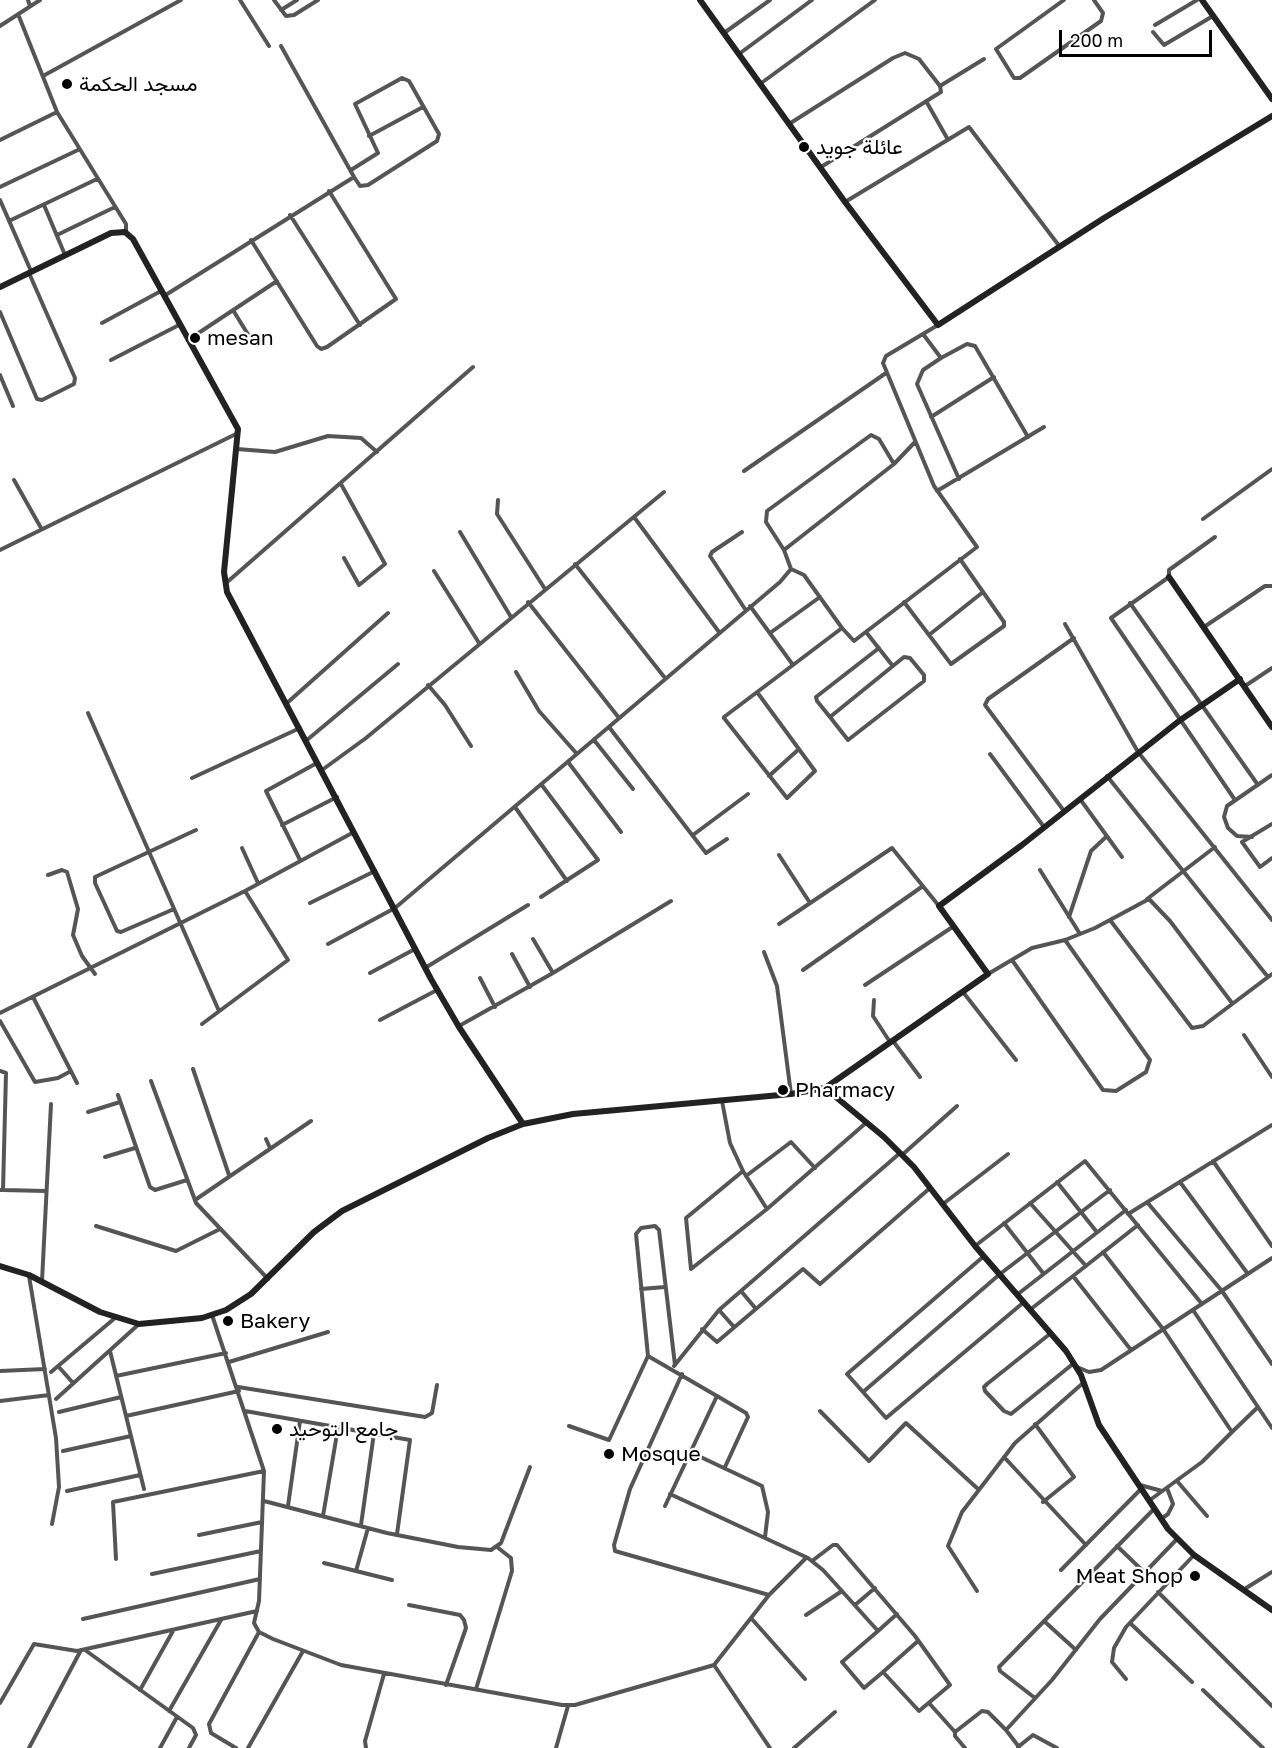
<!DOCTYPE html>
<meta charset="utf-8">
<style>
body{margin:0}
#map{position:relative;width:1272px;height:1748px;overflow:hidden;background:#fff;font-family:"Golos Text",sans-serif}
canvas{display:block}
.scale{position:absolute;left:1059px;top:30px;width:153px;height:27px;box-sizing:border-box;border:3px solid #000;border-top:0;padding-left:8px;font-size:18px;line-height:21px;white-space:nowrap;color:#000;-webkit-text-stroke:4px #fff;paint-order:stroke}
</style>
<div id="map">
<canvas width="1272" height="1748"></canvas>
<div class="scale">200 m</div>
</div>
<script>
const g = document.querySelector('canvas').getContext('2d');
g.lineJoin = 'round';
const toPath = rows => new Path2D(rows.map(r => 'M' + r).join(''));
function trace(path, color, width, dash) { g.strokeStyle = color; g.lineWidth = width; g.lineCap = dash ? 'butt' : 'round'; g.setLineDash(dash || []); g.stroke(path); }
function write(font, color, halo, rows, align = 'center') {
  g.font = font + ' "Golos Text",Vazirmatn,sans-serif'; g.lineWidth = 4.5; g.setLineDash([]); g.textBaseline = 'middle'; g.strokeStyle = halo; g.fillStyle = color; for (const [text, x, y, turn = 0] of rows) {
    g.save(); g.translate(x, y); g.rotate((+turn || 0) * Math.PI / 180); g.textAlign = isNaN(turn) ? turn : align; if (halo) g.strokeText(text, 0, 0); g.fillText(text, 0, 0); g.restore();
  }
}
trace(toPath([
 [28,0,30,6],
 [240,0,269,46],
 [274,0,286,16,294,15,318,0],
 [1064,0,996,49,1014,78,1020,78,1101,21,1103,13,1094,0],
 [281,10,297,0],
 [18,14,57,112,126,224,126,232],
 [1155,25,1197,0],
 [0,26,40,0],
 [1153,32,1164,45,1213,16],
 [724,33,770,0],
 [281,46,354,177,360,186,368,185,437,141,439,134,409,81,402,78,355,104,378,153,351,170],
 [739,54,812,0],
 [43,76,181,0],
 [760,84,875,0],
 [940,86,984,59],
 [926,101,947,138],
 [789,124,893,58,905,53,919,59,940,86,941,92,821,167],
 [369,136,423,107],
 [0,140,57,112],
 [0,187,78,150],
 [0,200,31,271],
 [845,202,969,127,1060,247],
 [44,205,65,255],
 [290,215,360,325],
 [9,221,97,179],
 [57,235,115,207],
 [251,240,317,346,321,349,327,347,396,299,329,191],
 [164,296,354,177],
 [233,310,252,341],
 [0,312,37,399,42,400,74,384,75,378,29,273],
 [102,323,161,291],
 [923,334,941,358],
 [188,340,277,281],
 [111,360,179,325],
 [0,375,13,406],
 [931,417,994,377],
 [237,449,275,452,328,436,361,438,377,452],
 [744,471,886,373],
 [959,479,917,384,923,370,941,358,967,344,975,346,1028,437],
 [14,480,41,528],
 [341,484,385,564,359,585,344,558],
 [937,491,1044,427],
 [498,500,497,514,545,589],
 [634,517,719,632],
 [1203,519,1272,469],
 [460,532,511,617],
 [742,532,712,552,710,556,745,609],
 [1215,537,1169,570,1169,577,1111,618,1235,800],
 [0,550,238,433],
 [784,550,766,522,767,511,871,435,879,439,894,464],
 [575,564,665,678],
 [434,571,479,643],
 [225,584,473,367],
 [528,602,619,718],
 [904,602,951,664,1004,626,1004,622,960,559],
 [1130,603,1258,785],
 [750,606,793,665,842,628,804,575,791,569],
 [1065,624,1138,752,1272,920],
 [1204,627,1265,586,1272,586],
 [842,628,854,641,977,547,934,486,883,363,886,356,938,325],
 [866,632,892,665],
 [770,633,820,597],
 [929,635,983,592],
 [516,672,539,711,577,754],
 [428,685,445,705,471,746],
 [1245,686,1272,668],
 [757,692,815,771,787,798,724,718,724,717,793,665],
 [287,703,388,613],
 [88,713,219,1011],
 [830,717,904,657,910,658,924,675,924,681,848,740,830,717,817,701,816,697,879,648],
 [609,727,706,853,727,839],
 [307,740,398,664],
 [594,740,633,789],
 [990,754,1044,827],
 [568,762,621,832],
 [322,770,366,738,664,492],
 [769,776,799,749],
 [1107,776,1268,977],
 [192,778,300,728],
 [541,784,598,860,541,897],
 [1080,799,1122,857],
 [515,807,567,881],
 [1064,811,985,705,988,699,1074,638],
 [1272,824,1242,842,1260,867,1272,858],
 [282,825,337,797],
 [693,835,748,794],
 [1252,837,1237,836,1228,828,1224,817,1227,806,1272,775],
 [242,848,258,883],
 [779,855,810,903],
 [300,860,266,791,317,763],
 [1040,870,1080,934],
 [48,875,62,870,67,872,78,909,73,935,82,956,95,974],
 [1147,899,1215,847],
 [310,903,375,871],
 [174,909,121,932,117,931,95,883,95,877,196,830],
 [1069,917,1091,851,1107,836],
 [1110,920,1192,1028,1203,1026,1272,974],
 [779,924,892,848,939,906],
 [533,939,553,973],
 [328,944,395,908,780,582,791,569,784,550,894,464,915,442],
 [764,952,777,986,791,1094],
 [512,954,530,987],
 [1012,960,1103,1090,1116,1091,1146,1072,1150,1060,1065,940],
 [425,968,528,905],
 [803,970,923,886],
 [370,973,415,949],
 [988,974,1032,948,1065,940,1095,928,1149,899,1170,921,1232,1003],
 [480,978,495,1007],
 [865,985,954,926],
 [963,992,1016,1060],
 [33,997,77,1083],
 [874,1000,873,1016,890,1042],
 [0,1013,245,891,354,832],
 [380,1020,437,990],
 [0,1021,35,1082,58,1078,71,1071],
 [202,1024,288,960,245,891],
 [459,1026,553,973,671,901],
 [1244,1035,1272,1077],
 [893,1041,920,1077],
 [193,1069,229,1175],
 [0,1071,6,1073,3,1190,0,1190],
 [151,1081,196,1203,268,1279],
 [118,1095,150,1187,155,1190,187,1180],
 [722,1101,730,1143,743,1171,767,1209,691,1269,686,1218,743,1171],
 [88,1112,120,1102],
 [266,1139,270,1148],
 [902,1155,957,1106],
 [105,1157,135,1148],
 [1213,1161,1272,1246],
 [746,1176,791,1142,815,1168],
 [1057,1182,1096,1231],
 [1180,1182,1248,1274],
 [3,1190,46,1191],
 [195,1200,311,1121],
 [1147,1202,1222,1291,1272,1364],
 [1030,1203,1086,1266],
 [943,1204,1008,1154],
 [767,1209,867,1122],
 [1128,1214,1272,1125],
 [1004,1223,1043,1273],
 [96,1226,176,1251,220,1229],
 [975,1246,1085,1161,1202,1304],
 [1103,1252,1163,1329,1232,1432,1258,1407],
 [984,1256,847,1374,863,1392,1000,1274,1110,1190],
 [29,1276,56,1438,59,1487,52,1524],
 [1073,1276,1131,1350],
 [42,1281,51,1104],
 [641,1289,665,1287],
 [741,1291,756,1309],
 [1018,1294,1126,1210],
 [1031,1309,1138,1225],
 [719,1310,734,1327],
 [1193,1310,1272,1428],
 [212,1315,264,1471,259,1601,254,1623,259,1632,273,1639,341,1665,562,1705,575,1705,714,1665,769,1595,806,1558],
 [702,1329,717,1342,803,1269,820,1284,930,1188],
 [1051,1333,987,1384,984,1387,985,1391,1004,1411,1011,1414,1074,1363],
 [110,1351,144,1489],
 [229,1362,328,1332],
 [58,1366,73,1383],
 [674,1366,719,1310,900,1153],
 [1077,1367,1089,1372,1101,1370,1272,1258],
 [0,1371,45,1369],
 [51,1372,115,1318],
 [682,1374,630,1489,614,1545,615,1551,769,1595],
 [116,1376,226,1353],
 [238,1387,425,1417,432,1413,437,1385],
 [863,1392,886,1418,1024,1302],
 [717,1396,746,1413,748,1417,725,1467],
 [56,1399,139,1324],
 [0,1401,49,1395],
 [245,1411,410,1440,397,1534],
 [820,1411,869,1461,906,1423,978,1489],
 [59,1412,121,1397],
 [126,1416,239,1391],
 [1035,1424,1074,1477,1043,1502],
 [569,1426,609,1440,648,1356],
 [63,1451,131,1436],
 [690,1452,762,1486,768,1512,765,1537],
 [1004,1457,1086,1545],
 [1177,1481,1207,1516],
 [1140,1485,1162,1491],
 [67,1491,140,1475],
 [670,1494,808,1558,823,1570,878,1631,897,1614],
 [1150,1500,1202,1462,1232,1432],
 [264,1501,387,1533,458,1547,491,1550,501,1543,530,1467],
 [288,1506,300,1421],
 [665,1506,717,1396,648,1356,636,1234,641,1228,655,1226,659,1230,675,1365],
 [323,1516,338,1428],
 [1161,1519,1168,1514,1173,1504,1167,1488],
 [361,1525,374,1433],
 [199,1535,262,1522],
 [1117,1546,1145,1573],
 [116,1559,113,1502,264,1471],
 [812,1561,833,1545,837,1545,915,1636,950,1685,919,1711,883,1672,864,1688,842,1662,878,1631],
 [324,1563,392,1580],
 [1061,1570,1140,1490],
 [356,1571,368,1528],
 [152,1574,261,1551],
 [1243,1590,1272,1572],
 [977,1591,948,1546,962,1512,1015,1443,1083,1383],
 [1158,1592,1272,1706],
 [409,1605,460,1615,464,1620,466,1628,446,1685],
 [855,1605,875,1588],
 [806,1615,842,1591],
 [751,1618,805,1679],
 [83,1619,260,1579],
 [1044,1621,1076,1650],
 [1130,1623,1192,1682],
 [85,1650,193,1728,196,1735,189,1748],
 [714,1665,770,1748],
 [883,1672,918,1641],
 [1126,1679,1112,1662,1114,1648,1126,1627,1194,1555],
 [476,1689,512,1571,511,1558,497,1547],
 [140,1690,173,1631],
 [1203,1690,1263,1748],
 [1035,1698,1000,1671,999,1667,1153,1510],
 [0,1703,34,1644,77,1651,257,1611],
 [929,1703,955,1732],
 [169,1711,221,1620],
 [1018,1747,1033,1735,1057,1748],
 [1019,1747,1006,1730,1052,1680,1100,1619,1177,1539],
 [29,1748,81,1650],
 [160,1748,177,1717],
 [236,1748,211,1733,209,1724,259,1632],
 [248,1748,303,1651],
 [366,1748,365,1741,384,1674],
 [556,1748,568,1706],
 [794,1748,835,1712],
 [965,1748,955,1736,955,1732,982,1711,988,1712,1006,1730]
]), '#555', 4);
trace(toPath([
 [700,0,845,202,938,325,1104,218,1272,116],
 [1202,0,1272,99],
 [0,287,111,233,125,232,133,239,238,429,224,572,227,592,431,979,459,1027,523,1124],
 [1169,577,1272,727],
 [825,1088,884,1137,914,1167,975,1246,1066,1351,1081,1375,1099,1425,1168,1529,1194,1555,1272,1610],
 [0,1266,29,1275,100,1312,139,1324,202,1318,226,1310,251,1294,314,1232,342,1211,488,1138,523,1124,573,1114,791,1094,825,1088,988,974,939,906,1022,845,1179,721,1240,679]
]), '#222', 6);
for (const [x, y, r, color] of [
 [67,84,6,"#000"],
 [804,147,6,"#000"],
 [195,338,6,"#000"],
 [783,1090,6,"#000"],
 [228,1321,6,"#000"],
 [277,1429,6,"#000"],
 [609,1454,6,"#000"],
 [1195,1576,6,"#000"]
]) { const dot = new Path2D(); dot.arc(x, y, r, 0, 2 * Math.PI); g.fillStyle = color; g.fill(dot); trace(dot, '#fff', 2); }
write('21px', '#000', '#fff', [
 ["مسجد الحكمة",79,84],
 ["عائلة جويد",816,147],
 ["mesan",207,338],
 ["Pharmacy",795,1090],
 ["Bakery",240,1321],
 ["جامع التوحيد",289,1429],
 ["Mosque",621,1454],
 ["Meat Shop",1183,1576,"right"]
], 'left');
</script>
